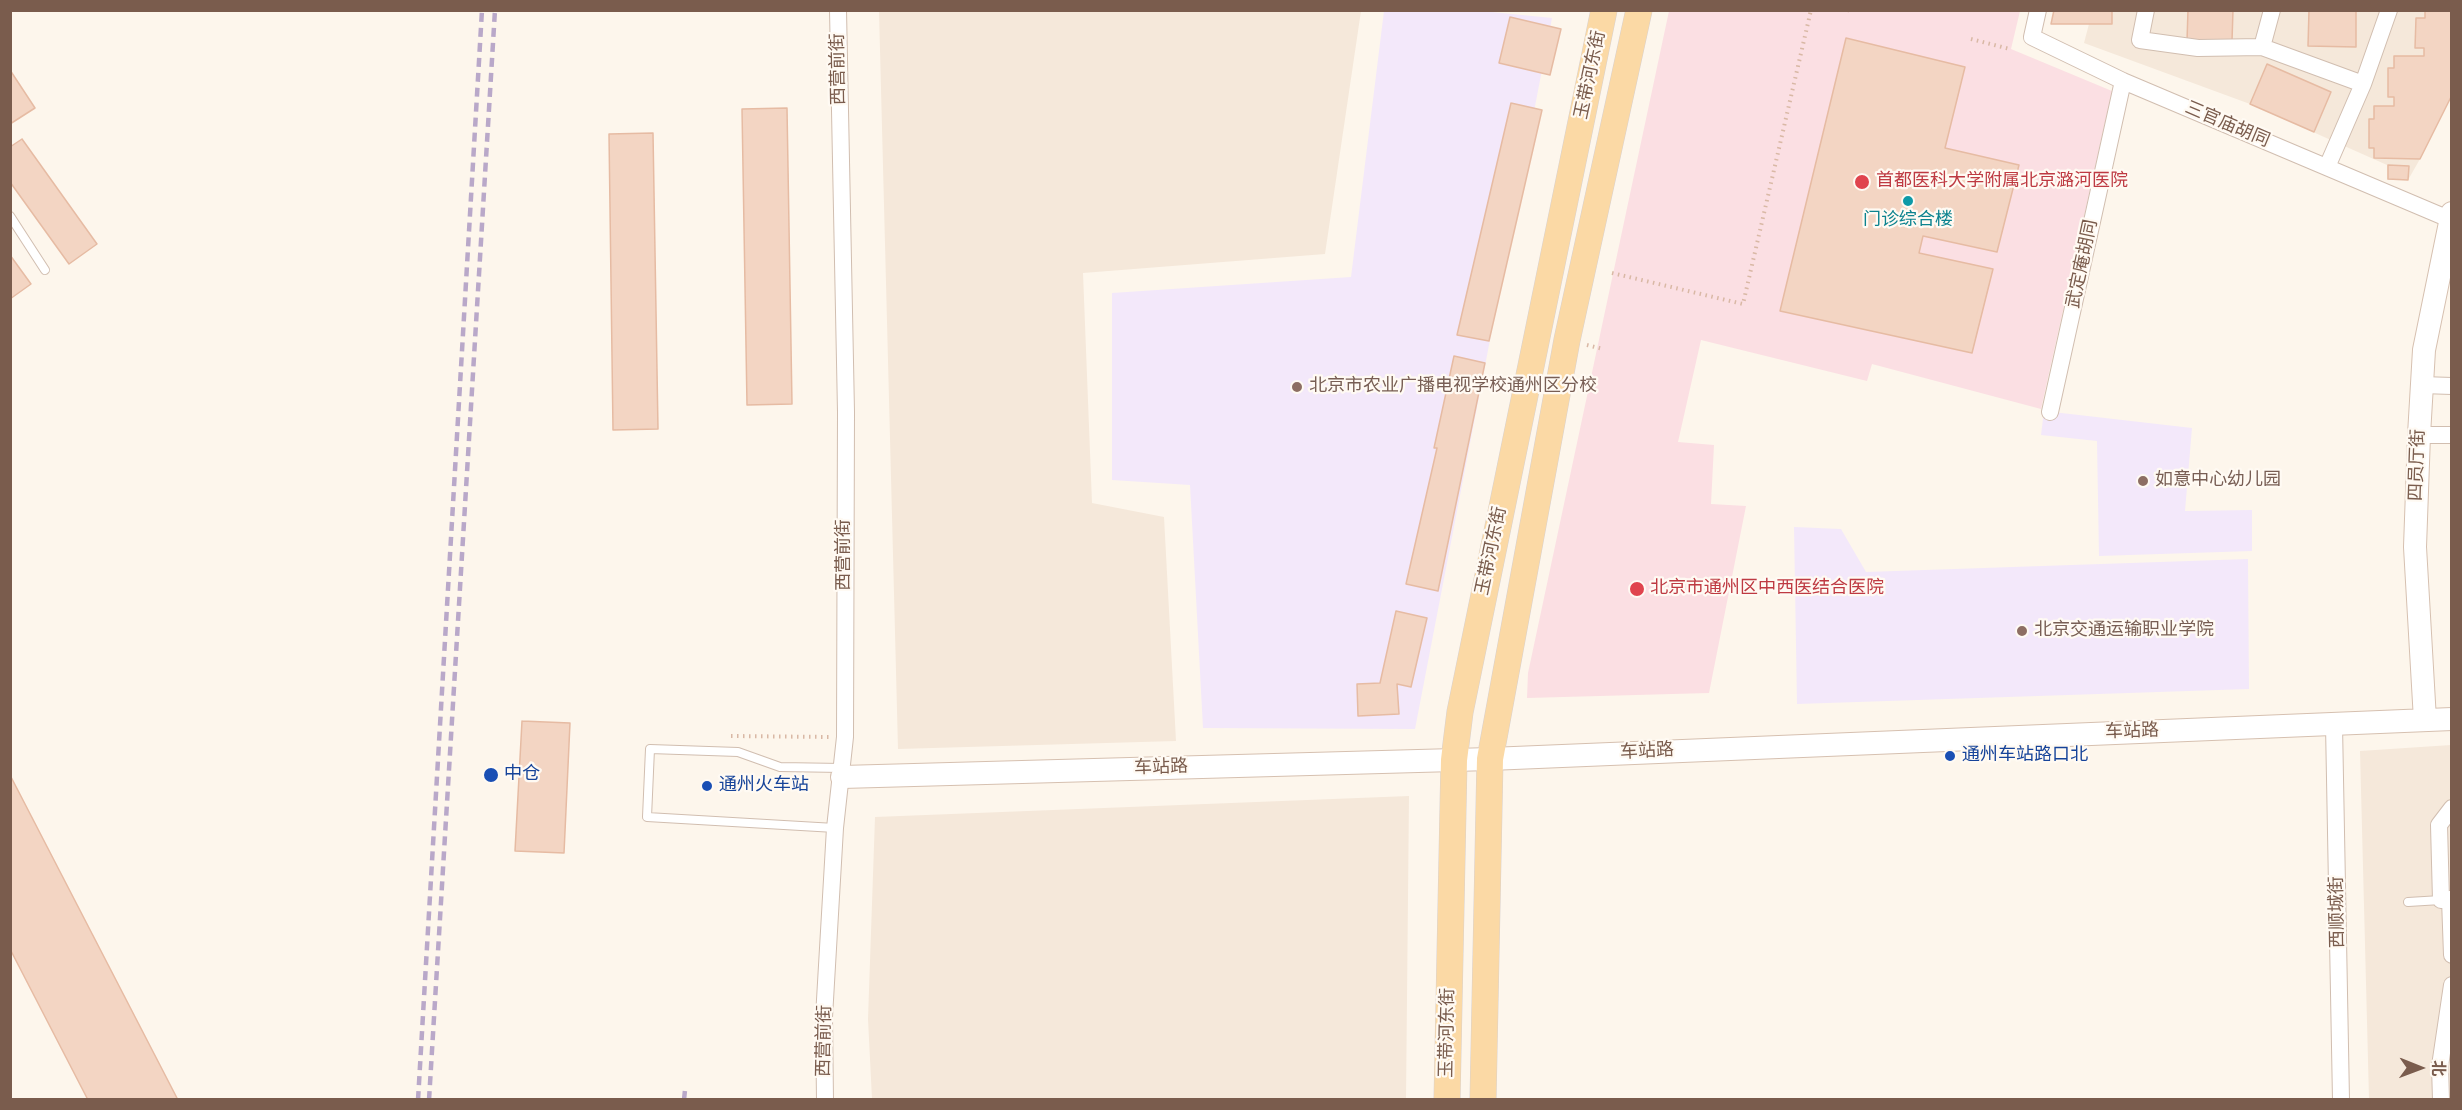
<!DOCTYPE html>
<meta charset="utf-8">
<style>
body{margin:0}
#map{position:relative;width:2462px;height:1110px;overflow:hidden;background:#fdf6ec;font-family:"Nunito Sans","Noto Sans SC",sans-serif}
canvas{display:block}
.frame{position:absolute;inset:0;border:12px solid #7a5c4d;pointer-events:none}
.north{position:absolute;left:2390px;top:1038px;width:60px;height:60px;-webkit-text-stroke:4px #fffaf3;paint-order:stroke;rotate:91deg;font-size:16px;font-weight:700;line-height:24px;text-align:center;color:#7a5c4d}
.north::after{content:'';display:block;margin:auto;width:21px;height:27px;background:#7a5c4d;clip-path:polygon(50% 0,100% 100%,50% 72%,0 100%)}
</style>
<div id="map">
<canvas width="2462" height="1110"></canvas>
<div class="frame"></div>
<div class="north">北</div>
</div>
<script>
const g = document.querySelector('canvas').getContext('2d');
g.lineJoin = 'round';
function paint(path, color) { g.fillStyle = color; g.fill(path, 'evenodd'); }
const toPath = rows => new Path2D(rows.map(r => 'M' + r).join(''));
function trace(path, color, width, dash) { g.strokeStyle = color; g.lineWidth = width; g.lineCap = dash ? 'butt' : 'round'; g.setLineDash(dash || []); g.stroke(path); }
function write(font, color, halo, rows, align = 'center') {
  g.font = font + ' "Nunito Sans","Noto Sans SC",sans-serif'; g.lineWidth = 4.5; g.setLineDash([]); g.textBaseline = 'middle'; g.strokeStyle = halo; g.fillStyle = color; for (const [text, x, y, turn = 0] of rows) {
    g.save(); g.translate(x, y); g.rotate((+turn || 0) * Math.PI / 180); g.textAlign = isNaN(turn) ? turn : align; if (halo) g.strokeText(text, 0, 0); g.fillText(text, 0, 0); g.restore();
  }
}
paint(toPath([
 [2054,10,2451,11,2420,159,2408,180,2387,180,2387,165,2250,104,2084,43,2089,24,2051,24],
 [879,11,1361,11,1325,254,1083,273,1092,503,1164,517,1176,741,898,749],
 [2451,745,2451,1099,2369,1099,2360,751],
 [1409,796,1406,1099,872,1099,868,1019,875,817]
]), '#f5e8da');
paint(toPath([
 [1472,10,1552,18,1415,729,1203,728,1190,485,1112,480,1112,293,1351,277,1384,11],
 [2044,411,2192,428,2185,511,2252,510,2252,551,2099,556,2097,441,2041,435],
 [1794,527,1841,529,1866,572,2248,559,2249,689,1797,704]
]), '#f3e8fa');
paint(toPath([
 [1669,11,2020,11,2011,49,2112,91,2041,409,1872,364,1867,381,1701,340,1678,442,1714,445,1711,504,1746,506,1709,693,1527,698,1528,673]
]), '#fbdfe3');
const building = toPath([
 [2054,10,2112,10,2112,24,2051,24,2054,10],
 [2188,10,2233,10,2232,41,2187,41,2188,10],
 [2309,10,2356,10,2356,47,2308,46,2309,10],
 [2425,10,2452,10,2452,95,2420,159,2374,158,2374,148,2369,148,2369,119,2374,119,2374,106,2394,106,2394,97,2388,97,2388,68,2394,68,2394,56,2424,56,2424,48,2415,48,2416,18,2425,18,2425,10],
 [1510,17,1561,29,1550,75,1499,63,1510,17],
 [1846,38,1965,67,1945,148,2019,165,1997,252,1923,236,1919,253,1993,269,1972,353,1780,311,1846,38],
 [2267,64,2331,92,2314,132,2250,104,2267,64],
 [10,70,35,108,10,124,10,70],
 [1511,103,1542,110,1489,341,1457,335,1511,103],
 [787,108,792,404,747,405,742,109,787,108],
 [653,133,658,429,613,430,609,134,653,133],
 [22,139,97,244,69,264,10,182,10,147,22,139],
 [2388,165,2409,166,2408,180,2388,179,2388,165],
 [10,255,31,284,10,299,10,255],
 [1454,356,1485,363,1438,591,1406,584,1437,448,1434,448,1454,356],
 [1396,611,1427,618,1411,687,1397,684,1399,714,1358,716,1357,684,1380,683,1396,611],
 [522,721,570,723,564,853,515,851,522,721],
 [10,775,178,1100,88,1100,10,949,10,775]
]);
paint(building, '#f3d5c3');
trace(building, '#e6bba3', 1.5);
const lane = toPath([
 [10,216,45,270],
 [835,828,647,817,650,749,738,752,780,767,842,768],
 [2408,902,2441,900]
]);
const street = toPath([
 [2038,10,2032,37,2123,81,2449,219],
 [2146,10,2140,40,2198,48,2262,47,2363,84],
 [2262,47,2272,10],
 [2327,167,2363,84,2389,10],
 [2422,385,2452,386],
 [2050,412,2123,81],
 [2419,435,2452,435],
 [2334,725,2341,1100],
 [2452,808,2439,825,2441,900,2452,899],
 [2450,899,2452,955],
 [825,1100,824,1017,835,828,845,737,846,412,838,10],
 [2441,1100,2440,1066,2452,985]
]);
const secondary = toPath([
 [2425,720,2415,547,2419,435,2424,350,2452,213],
 [842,777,1490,759,2452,719]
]);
const primary = toPath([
 [1447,1100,1454,760,1460,712,1604,10],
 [1483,1100,1490,759,1567,340,1639,10]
]);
trace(lane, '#d1beb0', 10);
trace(street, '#d1beb0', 18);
trace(secondary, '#d6c0b0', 24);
trace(primary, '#dad1cd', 27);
trace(toPath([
 [1848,10,1852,12],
 [1971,39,2010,49],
 [1612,273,1743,304,1811,10],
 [1587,345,1603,349],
 [731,736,829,737]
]), '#d9b8a5', 4, [1.5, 4.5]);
trace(lane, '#fff', 8);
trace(street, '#fff', 16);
trace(secondary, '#fff', 22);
trace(primary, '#fbd9a5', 26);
trace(toPath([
 [418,1100,482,10],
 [429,1100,495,10],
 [684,1100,685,1090]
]), '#b9a8c9', 4.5, [9, 6]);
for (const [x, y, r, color] of [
 [1862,182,8,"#e0444e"],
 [1908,201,6,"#0f9aa8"],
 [1297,387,6,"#8d6e63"],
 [2143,481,6,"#8d6e63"],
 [1637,589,8,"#e0444e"],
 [2022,631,6,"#8d6e63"],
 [1950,756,6,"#1a4fb4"],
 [491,775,8,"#1a4fb4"],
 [707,786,6,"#1a4fb4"]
]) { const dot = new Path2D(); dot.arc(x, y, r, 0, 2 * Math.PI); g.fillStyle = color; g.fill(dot); trace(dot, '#fffaf3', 2); }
write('18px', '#7a5c4d', '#fffaf3', [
 ["西营前街",839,69,-91],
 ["玉带河东街",1591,75,-78],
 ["三官庙胡同",2227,125,23],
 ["武定庵胡同",2083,264,-78],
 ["四员厅街",2418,465,-88],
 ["玉带河东街",1492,551,-78],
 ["西营前街",845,555,-90],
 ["车站路",2132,732,-2],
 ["车站路",1647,752,-3],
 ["车站路",1161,768,-2],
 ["西顺城街",2338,912,-91],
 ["玉带河东街",1448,1033,-89],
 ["西营前街",825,1041,-89]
]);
write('18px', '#be3a42', '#fffaf3', [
 ["首都医科大学附属北京潞河医院",1876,182],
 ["北京市通州区中西医结合医院",1650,589]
], 'left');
write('18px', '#0d838f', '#fffaf3', [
 ["门诊综合楼",1908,221]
]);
write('18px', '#785e54', '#fffaf3', [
 ["北京市农业广播电视学校通州区分校",1309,387],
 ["如意中心幼儿园",2155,481],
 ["北京交通运输职业学院",2034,631]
], 'left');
write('18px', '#164399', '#fffaf3', [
 ["通州车站路口北",1962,756],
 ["中仓",504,775],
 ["通州火车站",719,786]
], 'left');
</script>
